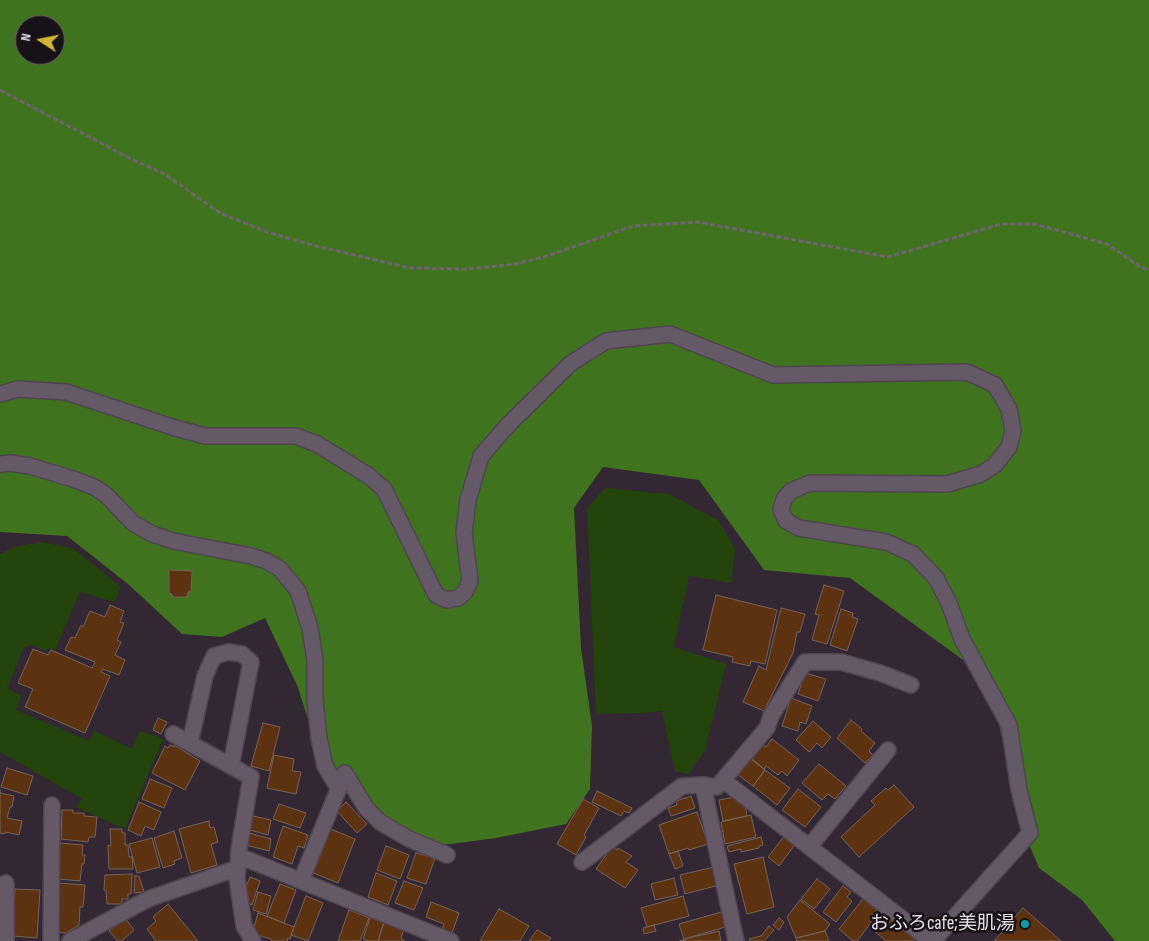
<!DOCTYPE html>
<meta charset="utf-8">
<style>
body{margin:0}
#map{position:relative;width:1149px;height:941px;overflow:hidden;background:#332734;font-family:"Sofia Sans Condensed",sans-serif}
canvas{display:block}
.north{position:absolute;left:15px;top:15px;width:50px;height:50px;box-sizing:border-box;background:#171218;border:1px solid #69636a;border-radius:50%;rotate:281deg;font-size:14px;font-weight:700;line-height:20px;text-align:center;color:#e5dde5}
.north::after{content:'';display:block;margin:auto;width:18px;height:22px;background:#d5b534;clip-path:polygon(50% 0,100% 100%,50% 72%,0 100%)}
</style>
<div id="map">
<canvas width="1149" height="941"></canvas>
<div class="north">N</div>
</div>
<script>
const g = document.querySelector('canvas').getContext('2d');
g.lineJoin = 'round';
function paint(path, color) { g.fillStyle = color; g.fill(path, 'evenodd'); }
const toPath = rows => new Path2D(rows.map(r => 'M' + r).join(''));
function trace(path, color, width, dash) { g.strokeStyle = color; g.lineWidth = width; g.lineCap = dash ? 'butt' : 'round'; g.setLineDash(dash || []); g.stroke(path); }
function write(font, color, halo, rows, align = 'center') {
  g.font = font + ' "Sofia Sans Condensed","Noto Sans JP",sans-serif'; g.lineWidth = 5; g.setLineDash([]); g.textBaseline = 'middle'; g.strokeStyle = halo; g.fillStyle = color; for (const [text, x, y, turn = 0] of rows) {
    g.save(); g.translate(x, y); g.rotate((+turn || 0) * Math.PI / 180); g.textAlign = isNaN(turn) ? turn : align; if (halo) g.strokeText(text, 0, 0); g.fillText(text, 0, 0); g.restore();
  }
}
paint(toPath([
 [605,488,669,494,718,520,735,549,731,583,689,576,674,647,726,664,705,751,688,774,675,771,662,711,644,713,596,714,587,508],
 [41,542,73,548,121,587,114,602,80,592,55,650,48,648,46,651,31,645,24,647,7,688,21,696,16,710,89,741,94,731,132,749,140,731,163,739,125,829,76,807,82,799,0,752,0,554,14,547]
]), '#23440b');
paint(toPath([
 [0,0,1149,0,1149,941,1115,941,1082,900,1039,868,1020,823,998,719,966,662,850,578,764,570,699,480,603,467,574,508,581,648,592,726,590,789,566,824,496,838,443,845,409,847,361,815,317,747,297,685,265,618,222,637,182,634,128,584,67,536,0,532],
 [25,25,55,25,55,55,25,55]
]), '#40731e');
const building = toPath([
 [169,570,192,571,191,592,188,592,187,597,173,597,172,594,169,593,169,570],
 [824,585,844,591,827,644,812,640,819,615,815,614,824,585],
 [716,595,777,610,765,664,751,661,750,666,732,662,733,657,703,650,716,595],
 [110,605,124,611,120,622,124,623,117,640,121,642,115,655,125,660,119,675,103,669,101,672,110,676,85,733,25,707,33,689,18,683,33,649,48,655,51,650,92,668,95,662,65,650,71,637,75,638,81,625,83,627,90,611,105,617,110,605],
 [781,608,805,614,800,632,797,632,793,653,764,711,743,702,759,666,766,670,781,608],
 [841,609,853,613,852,617,858,619,847,651,830,645,841,609],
 [805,673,826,679,818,701,798,694,805,673],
 [791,698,812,706,806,724,800,722,798,731,782,726,791,698],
 [158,718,167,722,161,734,153,730,158,718],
 [851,720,862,729,861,731,875,743,869,751,873,755,865,763,837,738,851,720],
 [813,721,831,737,822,748,817,743,809,752,796,740,813,721],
 [263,723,280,727,269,771,251,766,263,723],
 [772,739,799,760,787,776,782,771,778,775,766,766,764,769,752,759,763,745,766,747,772,739],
 [170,745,174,747,174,745,200,761,185,790,152,773,165,746,168,748,170,745],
 [274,755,294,759,292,771,301,772,296,794,267,788,274,755],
 [751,759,765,770,753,786,738,775,751,759],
 [819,764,846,786,835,799,828,794,822,800,802,783,819,764],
 [7,768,33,776,27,795,1,787,7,768],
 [765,770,790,788,777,805,753,786,765,770],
 [150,779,172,788,164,808,142,799,150,779],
 [894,785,914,807,859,857,841,837,875,805,871,801,886,788,888,790,894,785],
 [798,789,821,807,805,827,782,810,798,789],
 [0,790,0,793,14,796,12,807,10,807,7,818,22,821,19,835,5,832,4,834,0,833,0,790],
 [597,791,632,808,629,813,624,811,621,816,592,802,597,791],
 [691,796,695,808,671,816,668,808,677,805,676,801,691,796],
 [735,797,736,800,741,799,742,805,745,804,747,816,723,821,719,800,735,797],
 [583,799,599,808,584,835,586,837,576,855,557,844,583,799],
 [139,802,161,812,154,830,145,826,141,836,128,830,139,802],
 [346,802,367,824,357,833,337,811,346,802],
 [279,804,306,813,300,828,273,819,279,804],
 [62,810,73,810,73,813,84,813,84,816,97,817,95,837,89,837,88,842,61,839,62,810],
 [697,812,708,844,689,850,688,848,669,854,659,825,697,812],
 [751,815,756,837,725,844,721,822,751,815],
 [253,816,271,820,268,835,250,830,253,816],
 [209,821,210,828,214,827,218,842,211,844,217,865,191,873,179,829,209,821],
 [283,826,308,835,304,848,298,846,292,864,273,857,283,826],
 [328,828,355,839,338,883,311,872,328,828],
 [110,829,122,829,122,833,125,833,125,845,128,845,129,857,132,857,133,869,109,869,108,845,111,846,110,829],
 [174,831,182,858,174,861,175,864,163,868,154,838,174,831],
 [249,833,271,839,269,851,246,845,249,833],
 [786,834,797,842,779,866,768,857,786,834],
 [761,837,763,845,759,846,759,848,741,852,741,849,729,852,727,846,761,837],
 [152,838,160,867,137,873,129,844,152,838],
 [60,843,83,845,82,855,85,855,84,864,82,864,80,881,58,879,60,843],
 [386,846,409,855,400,879,377,870,386,846],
 [612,847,617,850,618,848,632,856,626,862,638,870,625,888,596,869,612,847],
 [678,851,683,866,675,869,669,854,678,851],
 [416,853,435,858,426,884,407,878,416,853],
 [763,857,774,907,747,914,734,864,763,857],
 [714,867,719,885,685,894,680,875,714,867],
 [376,873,397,881,388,905,368,897,376,873],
 [132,874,131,894,128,894,128,899,122,899,122,904,107,904,106,891,104,890,105,875,132,874],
 [135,876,139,876,144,892,134,893,135,876],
 [250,877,260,881,252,905,246,902,246,887,250,877],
 [674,878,678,895,655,900,651,884,674,878],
 [817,879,830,889,814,909,801,899,817,879],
 [404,881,423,888,414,910,395,903,404,881],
 [58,883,85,885,83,907,80,907,79,925,66,933,54,932,58,883],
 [280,884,296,890,284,923,267,916,280,884],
 [843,886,851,892,847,897,852,901,836,922,823,912,843,886],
 [15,889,40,890,37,938,13,936,15,889],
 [258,892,271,896,266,914,253,910,258,892],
 [306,896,323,903,308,941,291,935,306,896],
 [683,896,689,916,647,927,641,908,683,896],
 [863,899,877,910,871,918,873,920,857,941,853,941,839,929,863,899],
 [800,900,830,924,825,931,796,938,787,917,800,900],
 [431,902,459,913,451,936,441,932,444,924,426,917,431,902],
 [168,904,198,941,156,941,147,929,156,921,153,917,168,904],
 [1023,908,1061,941,994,941,1023,908],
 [499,909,529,926,520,941,480,941,499,909],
 [349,910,369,918,360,941,338,941,349,910],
 [725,911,729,926,684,939,679,924,725,911],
 [884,912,915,938,912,941,886,941,871,928,884,912],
 [258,913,294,927,290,939,288,938,287,941,271,941,271,939,258,935,254,927,258,913],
 [125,918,134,930,122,941,118,941,109,931,125,918],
 [370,918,384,922,378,941,369,941,363,939,370,918],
 [779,918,784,922,779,930,773,925,779,918],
 [384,922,404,929,401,938,404,940,404,941,378,941,384,922],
 [654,925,656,931,644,934,643,928,654,925],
 [769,926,774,930,764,941,750,941,749,939,761,936,769,926],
 [537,930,551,938,549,941,529,941,537,930],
 [719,931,721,941,679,941,693,937,719,931],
 [825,931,829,941,797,941,796,938,825,931]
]);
paint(building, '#5c3211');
trace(building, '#756459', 1);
const minor = toPath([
 [0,394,18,389,66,392,175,428,205,436,296,436,317,444,369,476,384,489,436,595,447,600,458,598,465,592,470,581,464,533,468,500,481,456,508,425,570,364,606,341,670,334,773,375,967,372,995,385,1009,409,1013,430,1009,447,995,465,981,474,947,484,810,483,791,491,784,499,781,510,786,521,799,528,886,542,913,554,936,578,949,603,962,639,1009,725,1019,790,1030,833,933,941],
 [0,464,10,463,30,466,73,479,94,487,106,495,133,523,152,534,173,541,251,556,266,561,280,569,298,591,310,628,315,661,315,701,319,738,325,766,339,789],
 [173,734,251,777,239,849,237,878,244,926,253,941],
 [190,743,205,676,214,656,228,652,242,654,251,662,231,766],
 [723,780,931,941],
 [703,785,736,941],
 [809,847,888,750],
 [239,856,451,941],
 [582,862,682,786,703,785,717,787,767,728,771,716,805,662,841,662,880,673,911,685],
 [301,881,345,773,366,808,380,822,409,839,447,855],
 [6,883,6,941],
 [51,941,52,805],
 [70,941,148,899,238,868]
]);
trace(minor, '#4f4550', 18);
trace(toPath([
 [0,90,131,159,163,173,220,213,267,232,316,246,410,268,467,269,515,264,547,256,633,226,697,222,888,257,1001,224,1034,224,1107,244,1140,267,1149,270]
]), '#6f646f', 3, [5, 2.5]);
trace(minor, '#665967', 15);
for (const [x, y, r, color] of [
 [1025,924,5,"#0f9aa8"]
]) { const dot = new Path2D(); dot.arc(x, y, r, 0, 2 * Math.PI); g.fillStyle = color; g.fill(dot); trace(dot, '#171218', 2); }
write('19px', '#e5dde5', '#171218', [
 ["おふろcafe;美肌湯",1015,924]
], 'right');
</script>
